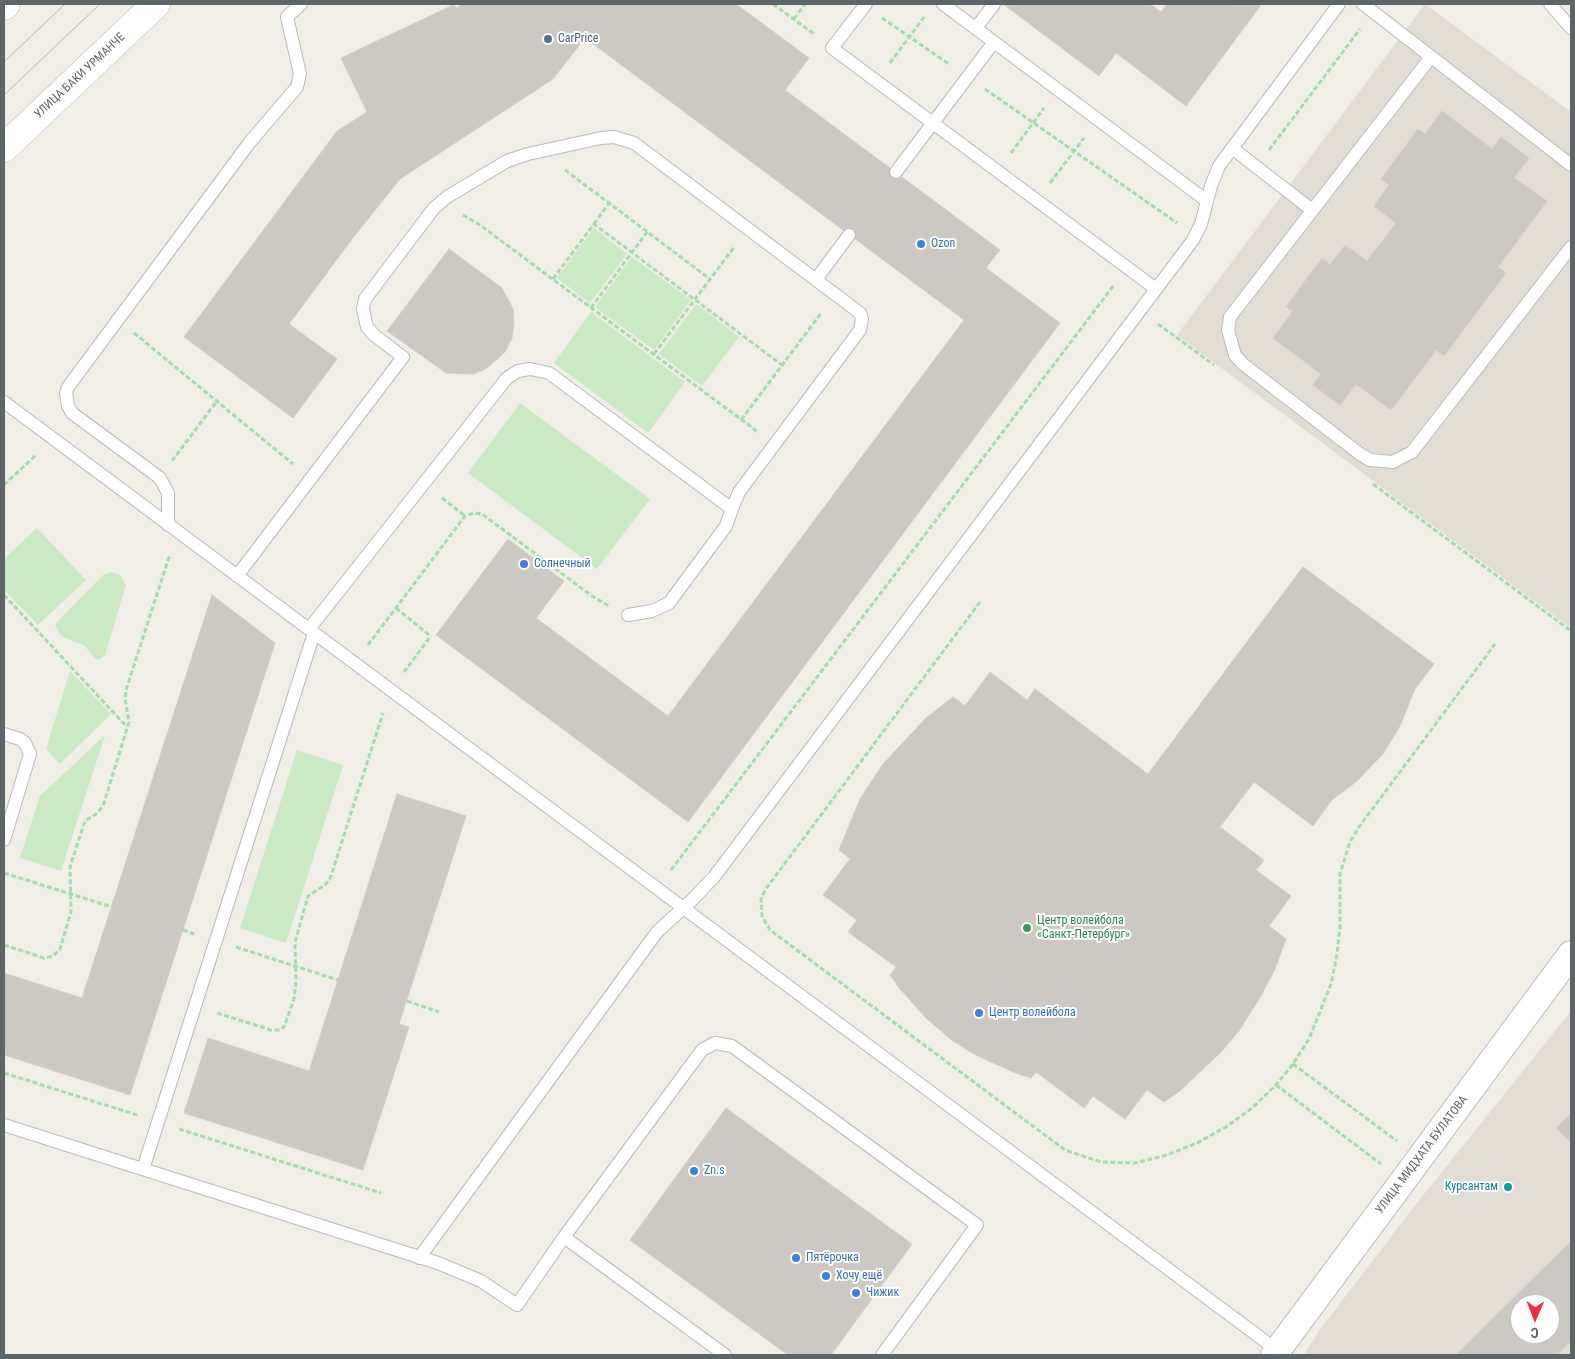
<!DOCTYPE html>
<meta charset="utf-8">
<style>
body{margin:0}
#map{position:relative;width:1575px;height:1359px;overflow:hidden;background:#f1ede7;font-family:"Roboto Condensed",sans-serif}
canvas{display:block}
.frame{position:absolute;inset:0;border:5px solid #5e6568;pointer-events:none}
.north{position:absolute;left:1510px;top:1294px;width:50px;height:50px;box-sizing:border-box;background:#fff;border:1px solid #bfc1c3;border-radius:50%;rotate:181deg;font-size:14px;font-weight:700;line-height:20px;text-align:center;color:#5e6568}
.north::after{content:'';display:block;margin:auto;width:18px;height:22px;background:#f32b41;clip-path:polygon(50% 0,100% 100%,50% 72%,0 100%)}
</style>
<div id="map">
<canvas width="1575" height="1359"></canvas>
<div class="frame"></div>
<div class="north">С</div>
</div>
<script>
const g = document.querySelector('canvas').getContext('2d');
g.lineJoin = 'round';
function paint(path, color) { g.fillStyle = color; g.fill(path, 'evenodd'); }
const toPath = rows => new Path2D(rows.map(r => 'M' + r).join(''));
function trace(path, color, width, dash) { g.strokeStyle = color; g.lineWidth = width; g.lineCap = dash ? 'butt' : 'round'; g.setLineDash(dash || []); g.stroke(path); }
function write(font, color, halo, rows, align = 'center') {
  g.font = font + ' "Roboto Condensed",sans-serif'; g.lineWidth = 4; g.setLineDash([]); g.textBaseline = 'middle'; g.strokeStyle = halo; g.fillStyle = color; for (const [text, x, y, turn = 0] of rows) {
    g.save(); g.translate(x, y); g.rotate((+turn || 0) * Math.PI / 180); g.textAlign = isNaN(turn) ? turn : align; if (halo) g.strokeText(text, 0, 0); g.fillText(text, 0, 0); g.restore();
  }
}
paint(toPath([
 [1425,4,1571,112,1571,628,1177,335],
 [1571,1011,1571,1355,1304,1355,1319,1331,1409,1213],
 [1520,1304,1550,1304,1550,1334,1520,1334]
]), '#e1ddd5');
paint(toPath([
 [594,228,627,254,590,303,557,278],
 [632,257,691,300,654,350,595,307],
 [696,304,739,337,702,386,659,354],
 [591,312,685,382,648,433,554,363],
 [520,403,650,499,597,569,468,473],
 [37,528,86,580,38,625,4,590,4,559],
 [110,572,120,575,126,585,105,655,98,660,93,657,85,646,61,636,55,624,103,575],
 [70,671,111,714,60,764,46,749],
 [105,735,61,871,20,858,40,796],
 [297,750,343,765,286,943,240,928]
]), '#caeac3');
const building = toPath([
 [461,4,736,4,809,58,785,90,1000,250,986,268,1060,323,688,822,436,635,508,539,564,581,536,618,668,716,964,320,585,38,553,79,400,179,352,239,289,324,337,359,293,418,184,337,337,131,367,112,341,58,453,5,458,8,461,4],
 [1003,4,1150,4,1161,12,1167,4,1261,5,1186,106,1116,53,1099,76,1003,4],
 [1442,111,1492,149,1501,137,1529,158,1514,178,1547,201,1498,267,1506,273,1444,356,1436,350,1391,410,1356,384,1340,405,1313,385,1321,374,1273,338,1293,311,1286,307,1322,258,1330,265,1345,245,1367,261,1396,223,1374,206,1389,185,1381,179,1418,129,1425,134,1442,111],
 [449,249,502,288,513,309,514,324,512,338,505,352,486,369,474,374,446,373,387,331,449,249],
 [1303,567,1434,664,1415,689,1400,726,1383,754,1356,782,1332,800,1313,826,1254,782,1220,827,1264,860,1256,870,1291,896,1269,926,1286,939,1275,969,1261,996,1239,1031,1222,1051,1180,1091,1164,1102,1147,1090,1125,1119,1093,1096,1084,1108,1036,1072,1031,1078,1013,1072,976,1055,953,1041,927,1019,900,989,890,975,896,967,848,932,857,920,823,895,850,859,839,850,860,799,883,764,926,718,953,697,965,706,990,672,1027,700,1035,689,1148,774,1303,567],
 [212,595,275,643,130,1095,4,1055,4,973,82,998,212,595],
 [397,794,466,816,399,1024,409,1027,363,1170,184,1113,208,1038,309,1071,397,794],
 [726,1108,912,1244,831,1355,788,1355,630,1240,726,1108],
 [1571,1113,1571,1143,1556,1128,1571,1113],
 [1571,1241,1571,1341,1557,1355,1456,1355,1571,1241],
 [1520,1304,1550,1304,1550,1334,1520,1334,1520,1304]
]);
paint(building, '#ccc8c4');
trace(building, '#d7cec5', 1);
const service = toPath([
 [866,4,832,48,1156,289],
 [943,4,1207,201],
 [1363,4,1571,165],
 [1550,4,1571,28],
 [976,28,994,4],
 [1431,57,1230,317,1228,330,1235,355,1243,364,1360,454,1370,460,1393,462,1412,452,1571,247],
 [1232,148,1312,210],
 [896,172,994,42],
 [817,278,849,235],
 [4,402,1277,1350],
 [168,525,168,493,160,478,72,413,68,406,66,393,68,387,250,142,297,87,300,74,287,17,301,4],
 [237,576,403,357,374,335,367,327,363,309,365,299,434,208,447,197,507,161,528,154,601,138,614,137,634,143,860,313,862,319,860,330,739,492,732,509,549,373,530,369,518,371,507,378,309,629],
 [628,615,652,611,669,603,726,526,732,509],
 [4,734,20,739,25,743,30,754,4,840],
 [4,1125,438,1263,481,1281,517,1305,564,1237],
 [143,1169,314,633],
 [419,1258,657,932,692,900,714,877,1193,240,1201,224,1211,186,1219,166,1339,4],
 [725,1355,564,1237,702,1050,715,1043,732,1046,977,1225,882,1355]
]);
const minor = toPath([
 [1274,1355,1571,954]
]);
const secondary = toPath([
 [4,6,6,4],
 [4,148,156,4]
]);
trace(service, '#b7bbbe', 14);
trace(minor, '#b7bbbe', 28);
trace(secondary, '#b5bbbf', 29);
trace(toPath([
 [773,4,814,34],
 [882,18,949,64],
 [794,19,805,4],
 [890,63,925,16],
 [985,89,1177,223],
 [1269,150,1360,29],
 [1011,153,1044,108],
 [565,170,710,279],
 [1050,183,1084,138],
 [463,215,480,225,758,432],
 [594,224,609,203],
 [553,279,594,224,782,365],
 [591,308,647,232],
 [1158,324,1214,365],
 [134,333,293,464],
 [654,354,735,246],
 [741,420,822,312],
 [172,461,217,401],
 [1373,484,1571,631],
 [4,485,36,455],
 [442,498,465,516],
 [4,595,127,727],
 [980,602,765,890,761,900,762,916,770,930,1065,1150,1101,1162,1135,1163,1167,1155,1197,1143,1226,1127,1252,1108,1276,1085,1293,1064,1309,1039,1331,984,1337,955,1340,926,1340,874,1350,842,1359,827,1495,644],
 [396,608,428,634,428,640,404,672],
 [368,645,465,516,474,513,482,514,592,596,609,606],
 [671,870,1114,285],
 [4,873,112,907],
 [183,930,194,934],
 [4,945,44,958,53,956,60,949,71,912,70,867,85,821,96,814,103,806,129,722,125,699,126,690,170,554],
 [236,947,338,980],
 [407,1001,439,1012],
 [217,1013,271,1030,279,1030,284,1027,294,999,296,981,295,942,308,896,325,885,330,879,383,713],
 [1293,1064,1397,1141],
 [4,1073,137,1115],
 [1276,1085,1381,1164],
 [179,1129,381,1193]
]), '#a5dca9', 3, [5, 2.5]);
trace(service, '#fff', 12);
trace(minor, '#fff', 26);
trace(secondary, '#fff', 28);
trace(toPath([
 [4,62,65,4],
 [4,95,100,4]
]), '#b4b5b6', 1);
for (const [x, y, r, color] of [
 [548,39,5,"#5c6f8a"],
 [921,244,5,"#3f7fe0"],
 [524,564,5,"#3f7fe0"],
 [1027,928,5,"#2e9e5b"],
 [979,1013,5,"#3f7fe0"],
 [694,1171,5,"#3f7fe0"],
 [1508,1187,5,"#0f9aa8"],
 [796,1258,5,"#3f7fe0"],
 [826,1276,5,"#3f7fe0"],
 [856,1293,5,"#3f7fe0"]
]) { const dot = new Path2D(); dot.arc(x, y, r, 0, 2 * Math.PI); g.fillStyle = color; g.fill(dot); trace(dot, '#fff', 2); }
write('12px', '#4e5e75', '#fff', [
 ["CarPrice",558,39]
], 'left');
write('12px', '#5e6568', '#fff', [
 ["УЛИЦА БАКИ УРМАНЧЕ",80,76,-43],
 ["УЛИЦА МИДХАТА БУЛАТОВА",1422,1155,-53]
]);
write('12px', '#366cbe', '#fff', [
 ["Ozon",931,244],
 ["Солнечный",534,564],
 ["Центр волейбола",989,1013],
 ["Zn.s",704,1171],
 ["Пятёрочка",806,1258],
 ["Хочу ещё",836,1276],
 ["Чижик",866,1293]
], 'left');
write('12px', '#27864d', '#fff', [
 ["Центр волейбола",1037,921],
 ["«Санкт-Петербург»",1037,935]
], 'left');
write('12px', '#0d838f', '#fff', [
 ["Курсантам",1498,1187]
], 'right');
</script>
